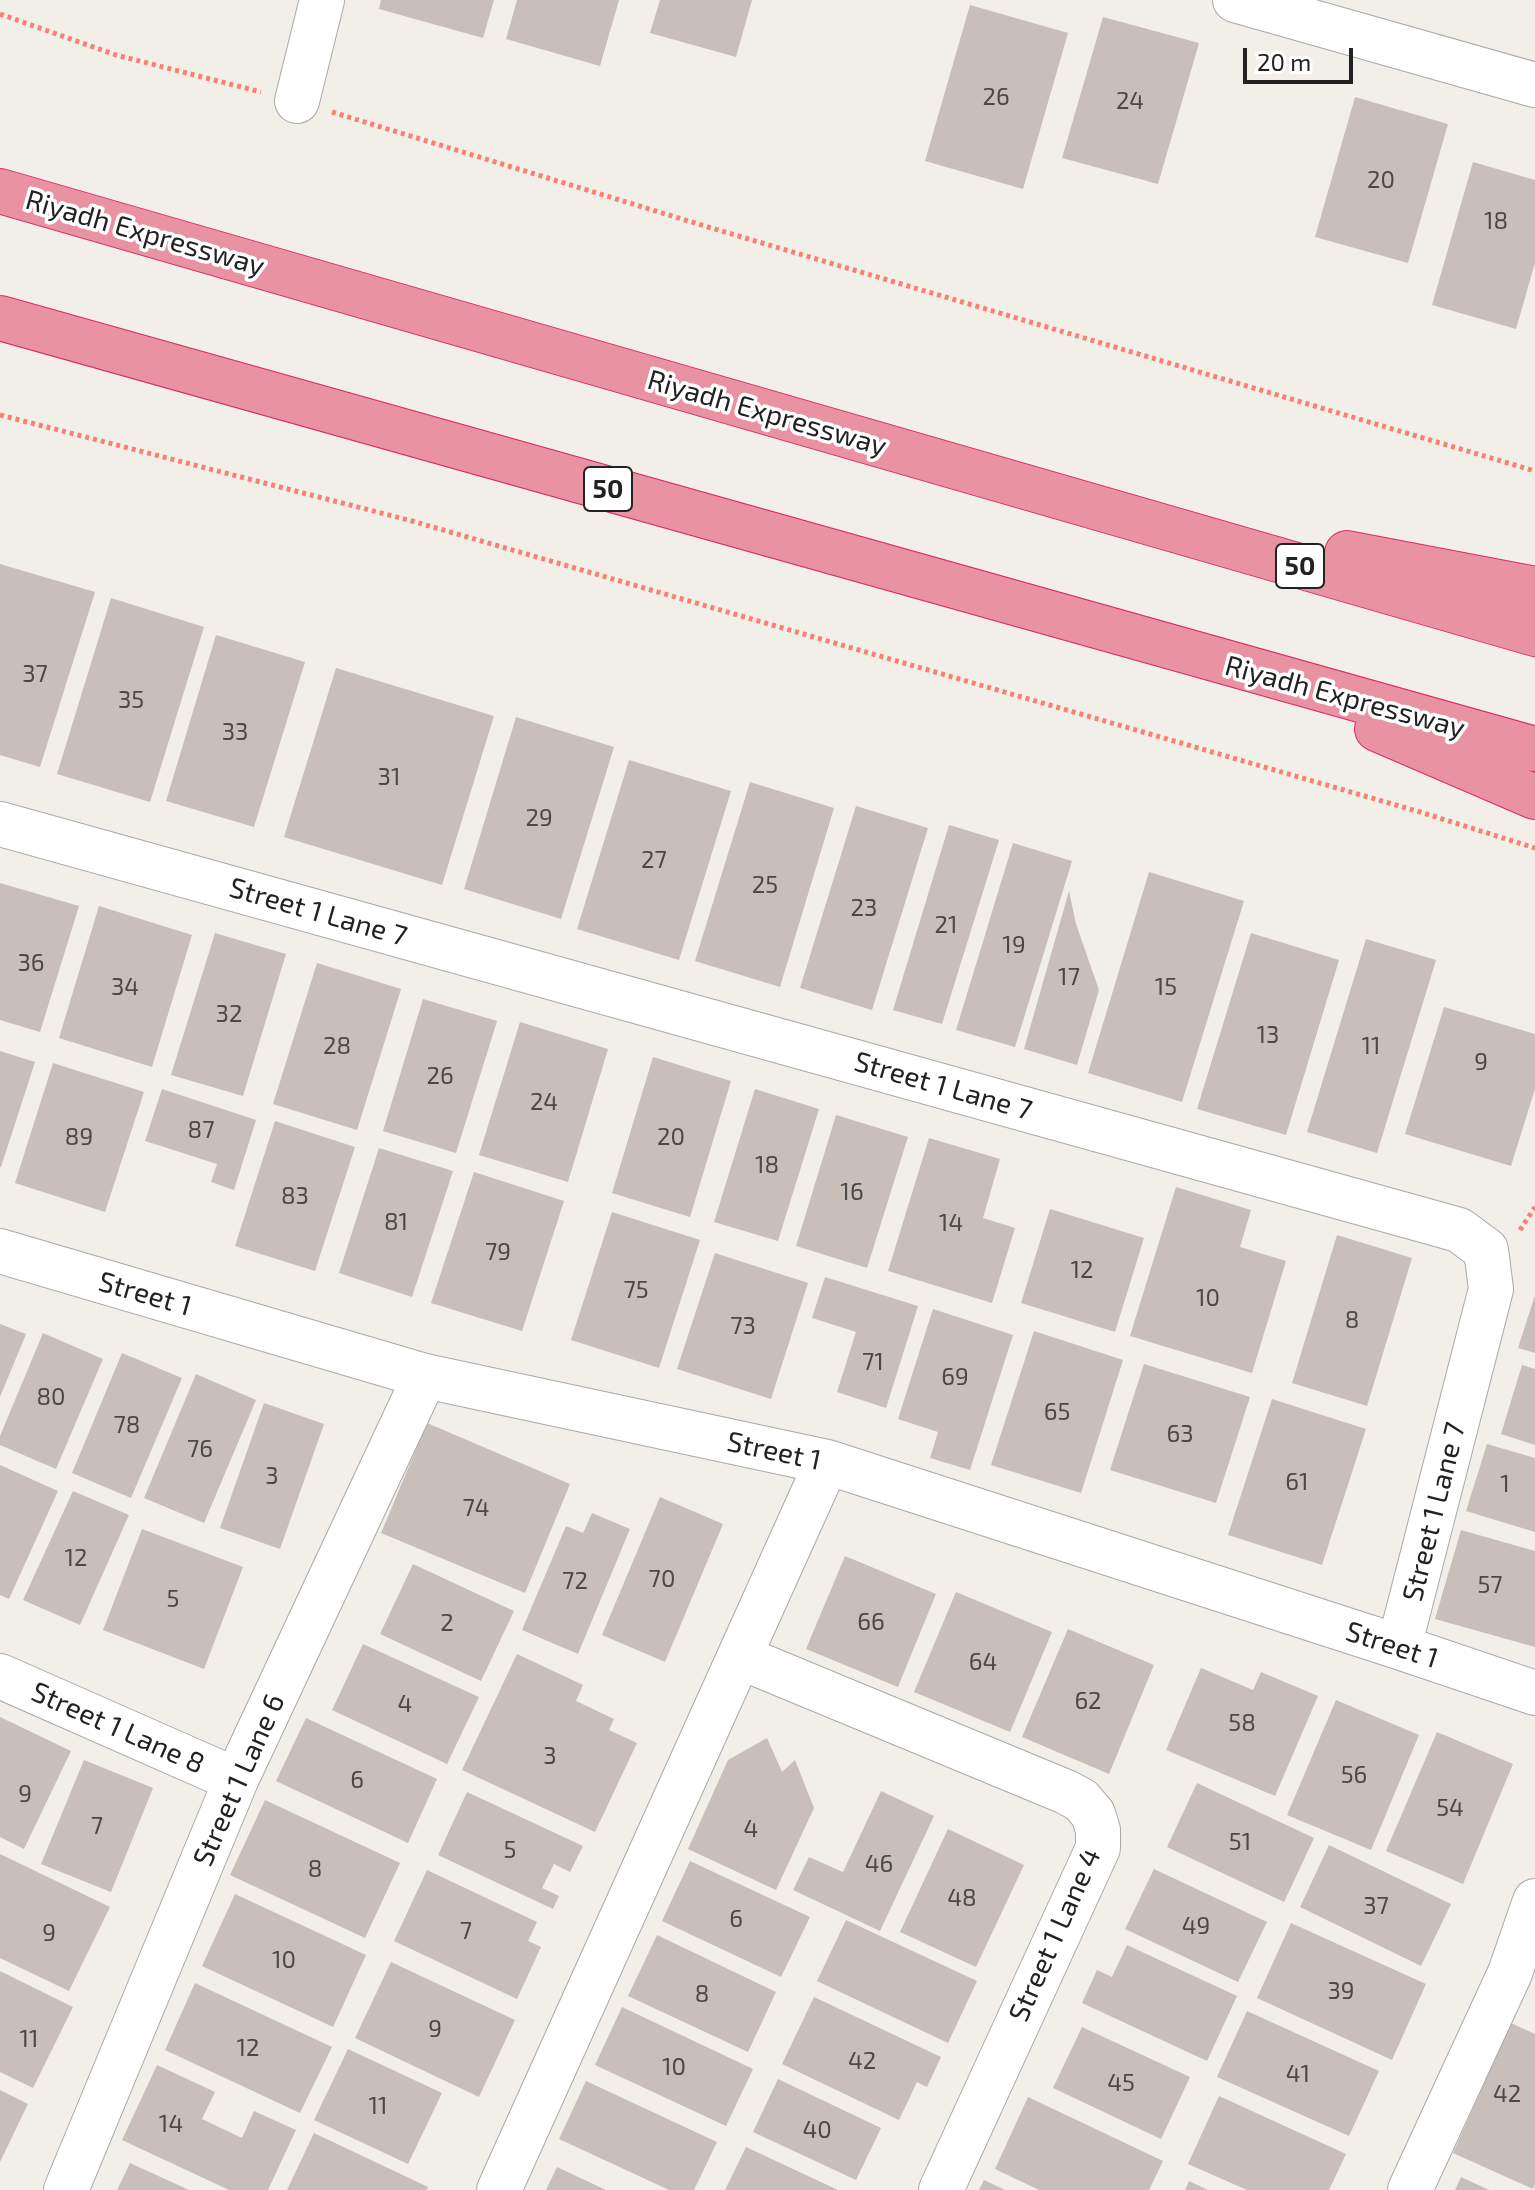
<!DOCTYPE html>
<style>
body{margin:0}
#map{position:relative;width:1535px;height:2190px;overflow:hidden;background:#f2efe9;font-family:"Exo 2",sans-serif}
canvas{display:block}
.scale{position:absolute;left:1243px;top:48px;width:110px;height:36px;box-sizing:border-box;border:4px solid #222;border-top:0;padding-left:10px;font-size:24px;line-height:28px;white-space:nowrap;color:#222;-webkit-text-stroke:6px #fff;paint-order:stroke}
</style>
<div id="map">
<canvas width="1535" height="2190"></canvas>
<div class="scale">20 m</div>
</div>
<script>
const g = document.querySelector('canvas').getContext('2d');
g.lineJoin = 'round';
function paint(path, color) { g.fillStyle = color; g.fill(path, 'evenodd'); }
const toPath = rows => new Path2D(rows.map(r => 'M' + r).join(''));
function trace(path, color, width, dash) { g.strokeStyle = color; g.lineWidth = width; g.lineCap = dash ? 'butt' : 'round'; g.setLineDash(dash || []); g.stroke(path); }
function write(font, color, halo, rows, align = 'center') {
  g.font = font + ' "Exo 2",sans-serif'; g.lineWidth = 7; g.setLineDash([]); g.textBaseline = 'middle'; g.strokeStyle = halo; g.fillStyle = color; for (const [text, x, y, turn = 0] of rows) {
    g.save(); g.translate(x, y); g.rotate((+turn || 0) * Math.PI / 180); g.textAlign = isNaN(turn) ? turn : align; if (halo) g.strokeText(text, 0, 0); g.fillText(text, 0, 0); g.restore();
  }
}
paint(toPath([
 [381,0,494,0,483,38,379,9],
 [517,0,619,0,600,66,506,39],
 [660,0,752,0,736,57,650,33],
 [970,5,1068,33,1023,189,925,161],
 [1103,17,1199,43,1158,184,1062,158],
 [1355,97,1448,124,1408,263,1315,237],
 [1473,162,1535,180,1535,263,1516,329,1432,305],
 [0,564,95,592,40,767,0,755],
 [111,598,204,627,150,802,57,774],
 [216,635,305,662,254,827,166,801],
 [336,668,494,716,442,885,284,837],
 [516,717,614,747,561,919,464,889],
 [629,760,731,791,679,960,577,929],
 [750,782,834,808,780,987,695,961],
 [856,806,928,828,872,1010,800,988],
 [949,825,999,840,942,1024,893,1010],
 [1013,843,1072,861,1015,1047,956,1030],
 [1149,872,1244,901,1182,1102,1088,1073],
 [0,883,79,906,40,1032,0,1020],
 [1069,891,1076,924,1099,990,1077,1065,1024,1049],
 [99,906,192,935,152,1067,59,1038],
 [215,933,286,954,243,1096,171,1075],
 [1251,933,1339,960,1286,1135,1197,1109],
 [1366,939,1436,960,1377,1153,1307,1132],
 [317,963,401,989,357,1130,273,1104],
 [423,999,497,1021,456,1153,383,1131],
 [1444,1007,1535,1034,1535,1089,1511,1166,1405,1134],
 [520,1022,608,1049,568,1182,479,1155],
 [0,1051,35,1062,1,1167,0,1167],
 [653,1057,731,1081,690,1217,612,1193],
 [53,1063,144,1092,105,1212,15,1183],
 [162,1089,256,1120,234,1190,211,1182,217,1164,145,1141],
 [755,1089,819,1109,778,1241,714,1222],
 [836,1115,908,1137,867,1268,796,1246],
 [275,1121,355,1147,315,1271,235,1246],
 [929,1138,1000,1159,983,1218,1015,1228,992,1303,888,1271],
 [379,1148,453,1171,412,1297,339,1273],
 [474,1172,564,1201,522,1331,431,1303],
 [1176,1187,1251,1210,1240,1247,1286,1261,1252,1373,1130,1336],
 [1050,1209,1144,1238,1115,1332,1021,1303],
 [612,1212,700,1240,659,1368,571,1340],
 [1337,1235,1412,1258,1367,1406,1292,1383],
 [715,1253,808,1283,771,1399,677,1369],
 [825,1277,918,1306,886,1408,837,1392,856,1332,812,1318],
 [1535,1295,1535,1353,1518,1348],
 [933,1309,1013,1335,970,1470,930,1458,938,1432,898,1419],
 [0,1324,26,1334,0,1397],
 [1034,1331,1123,1360,1081,1493,991,1465],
 [43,1333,103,1359,56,1469,0,1445,0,1436],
 [122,1353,182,1378,131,1498,72,1473],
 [1144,1364,1250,1397,1216,1503,1110,1470],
 [1522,1365,1535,1369,1535,1445,1501,1434],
 [196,1374,256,1400,204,1523,144,1498],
 [1272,1399,1366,1429,1322,1565,1228,1535],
 [264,1403,324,1424,280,1549,220,1528],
 [427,1423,570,1484,525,1593,381,1533],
 [1487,1444,1535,1458,1535,1532,1466,1511],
 [0,1465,58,1491,9,1599,0,1595],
 [73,1491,129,1515,80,1625,23,1600],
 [660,1497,723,1524,665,1662,602,1635],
 [592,1513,630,1529,578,1654,522,1630,566,1526,583,1533],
 [142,1529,243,1567,204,1669,103,1630],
 [1461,1530,1535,1551,1535,1647,1435,1619],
 [845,1556,936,1594,898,1687,806,1649],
 [413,1564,514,1611,481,1681,380,1634],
 [956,1592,1052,1632,1010,1732,914,1692],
 [1068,1629,1154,1665,1109,1774,1022,1737],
 [363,1644,479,1697,447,1764,332,1710],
 [517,1654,583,1685,576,1701,614,1719,609,1730,637,1743,595,1832,462,1770],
 [1201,1668,1253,1690,1261,1672,1318,1696,1275,1796,1166,1750],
 [1336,1700,1419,1735,1371,1850,1287,1815],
 [0,1717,71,1751,24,1849,0,1837],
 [306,1718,437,1779,408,1843,276,1781],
 [1437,1732,1513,1764,1463,1884,1386,1851],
 [767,1738,782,1772,795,1760,814,1808,776,1890,688,1849,728,1760],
 [84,1760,153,1788,111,1892,41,1864],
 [1197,1783,1314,1838,1284,1902,1167,1847],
 [881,1791,934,1816,880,1931,793,1890,809,1857,843,1872],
 [467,1792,583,1846,570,1872,554,1864,542,1888,559,1896,553,1909,438,1855],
 [265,1800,400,1863,365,1938,230,1875],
 [948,1829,1024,1865,976,1967,900,1932],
 [1329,1845,1451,1904,1421,1966,1300,1907],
 [0,1854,110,1907,69,1991,0,1958],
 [690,1861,810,1917,781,1977,662,1921],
 [1154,1869,1267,1922,1238,1982,1125,1929],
 [427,1870,537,1922,528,1941,541,1947,517,1999,394,1941],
 [235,1894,366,1955,333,2027,202,1966],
 [846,1920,977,1981,948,2043,817,1981],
 [1291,1923,1426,1984,1392,2060,1257,1998],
 [657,1935,776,1992,748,2052,628,1996],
 [1127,1945,1237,1996,1207,2061,1082,2003,1097,1970,1112,1977],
 [391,1962,515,2020,479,2097,355,2038],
 [0,1971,73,2007,33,2088,0,2072],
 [195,1983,332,2047,300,2113,165,2050],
 [814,1997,941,2057,927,2087,917,2082,899,2120,782,2064],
 [622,2007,753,2069,726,2126,595,2065],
 [1247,2011,1379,2071,1349,2136,1217,2077],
 [1511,2023,1535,2034,1535,2184,1533,2189,1453,2153],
 [1082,2027,1190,2077,1161,2139,1053,2088],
 [348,2049,442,2093,408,2164,314,2120],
 [157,2065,215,2092,202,2119,242,2138,254,2111,296,2130,268,2190,229,2190,122,2140],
 [778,2079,881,2128,856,2180,753,2132],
 [586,2081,717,2142,694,2190,669,2190,559,2139],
 [0,2090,28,2104,0,2162],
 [1219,2096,1346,2154,1329,2190,1247,2190,1188,2164],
 [1028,2097,1163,2161,1149,2190,1039,2190,995,2169],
 [314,2133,428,2187,427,2190,287,2190],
 [746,2147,838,2190,725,2190],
 [130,2163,189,2190,117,2190],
 [557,2167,606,2190,546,2190],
 [1461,2177,1489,2190,1455,2190],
 [984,2180,1005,2190,979,2190],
 [1189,2181,1208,2190,1185,2190]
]), '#c7bfb8');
const minor = toPath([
 [1235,0,1535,85],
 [297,101,322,0],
 [0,824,1459,1230,1486,1250,1491,1289,1399,1647],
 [0,1251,425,1376,827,1462,1399,1647,1535,1693],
 [740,1657,1066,1792,1081,1800,1093,1814,1098,1830,1098,1848,941,2190],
 [0,1676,236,1780],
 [66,2190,236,1780,425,1376],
 [499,2190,827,1462],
 [1410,2190,1510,1973,1535,1901]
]);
const highway = toPath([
 [0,191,1535,634],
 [0,318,1535,749],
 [1347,553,1535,589],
 [1377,729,1535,797]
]);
trace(minor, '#a9a9a9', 46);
trace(highway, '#dc2a67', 46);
trace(toPath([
 [0,14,116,55,261,92],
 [332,112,708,227,1535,471],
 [0,415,412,521,1420,812,1535,848],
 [1520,1230,1535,1207]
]), '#fa8072', 5, [4, 4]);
trace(minor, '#fff', 44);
trace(highway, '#e892a2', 44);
write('24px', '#4b4948', null, [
 ["26",996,97],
 ["24",1130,101],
 ["20",1381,180],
 ["18",1496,221],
 ["37",35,674],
 ["35",131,700],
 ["33",235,732],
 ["31",389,777],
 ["29",539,818],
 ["27",654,860],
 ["25",765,885],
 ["23",864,908],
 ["21",946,925],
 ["19",1014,945],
 ["36",31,963],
 ["17",1069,977],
 ["34",125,987],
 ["15",1166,987],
 ["32",229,1014],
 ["13",1268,1035],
 ["28",337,1046],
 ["11",1371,1046],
 ["9",1481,1062],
 ["26",440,1076],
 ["24",544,1102],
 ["87",201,1130],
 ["89",79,1137],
 ["20",671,1137],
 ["18",767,1165],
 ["16",852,1192],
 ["83",295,1196],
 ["81",396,1222],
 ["14",951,1223],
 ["79",498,1252],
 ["12",1082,1270],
 ["75",636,1290],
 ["10",1208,1298],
 ["8",1352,1320],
 ["73",743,1326],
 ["71",873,1362],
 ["69",955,1377],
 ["80",51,1397],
 ["65",1057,1412],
 ["78",127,1425],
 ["63",1180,1434],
 ["76",200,1449],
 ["3",272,1476],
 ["61",1297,1482],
 ["1",1505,1484],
 ["74",476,1508],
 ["12",76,1558],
 ["70",662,1579],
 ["72",575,1581],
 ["57",1490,1585],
 ["5",173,1599],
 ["66",871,1622],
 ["2",447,1623],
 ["64",983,1662],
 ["62",1088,1701],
 ["4",405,1704],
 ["58",1242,1723],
 ["3",550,1756],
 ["56",1354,1775],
 ["6",357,1780],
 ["9",25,1794],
 ["54",1450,1808],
 ["7",97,1826],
 ["4",751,1829],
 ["51",1240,1842],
 ["5",510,1850],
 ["46",879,1864],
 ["8",315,1869],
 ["48",962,1898],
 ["37",1376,1906],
 ["6",736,1919],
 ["49",1196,1926],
 ["7",466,1931],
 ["9",49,1933],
 ["10",284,1960],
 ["39",1341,1991],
 ["8",702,1994],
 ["9",435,2029],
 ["11",29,2039],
 ["12",248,2048],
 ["42",862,2061],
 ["10",674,2067],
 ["41",1298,2074],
 ["45",1121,2083],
 ["42",1507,2094],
 ["11",378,2106],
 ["14",171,2124],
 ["40",817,2130]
]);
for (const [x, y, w] of [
 [608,489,48],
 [1300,566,48]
]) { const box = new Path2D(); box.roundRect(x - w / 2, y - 22, w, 44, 6); g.fillStyle = '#fff'; g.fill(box); trace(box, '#222', 2); }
write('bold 26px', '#222', null, [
 ["50",608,489],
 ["50",1300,566]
]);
write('28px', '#222', '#fff', [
 ["Riyadh Expressway",145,233,16],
 ["Riyadh Expressway",767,413,16],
 ["Riyadh Expressway",1345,697,15],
 ["Street 1 Lane 7",318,912,16],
 ["Street 1 Lane 7",943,1086,16],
 ["Street 1",145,1294,16],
 ["Street 1",774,1451,12],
 ["Street 1 Lane 7",1434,1512,-76],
 ["Street 1",1392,1645,18],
 ["Street 1 Lane 8",118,1728,24],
 ["Street 1 Lane 6",239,1780,-66],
 ["Street 1 Lane 4",1055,1935,-66]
]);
</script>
